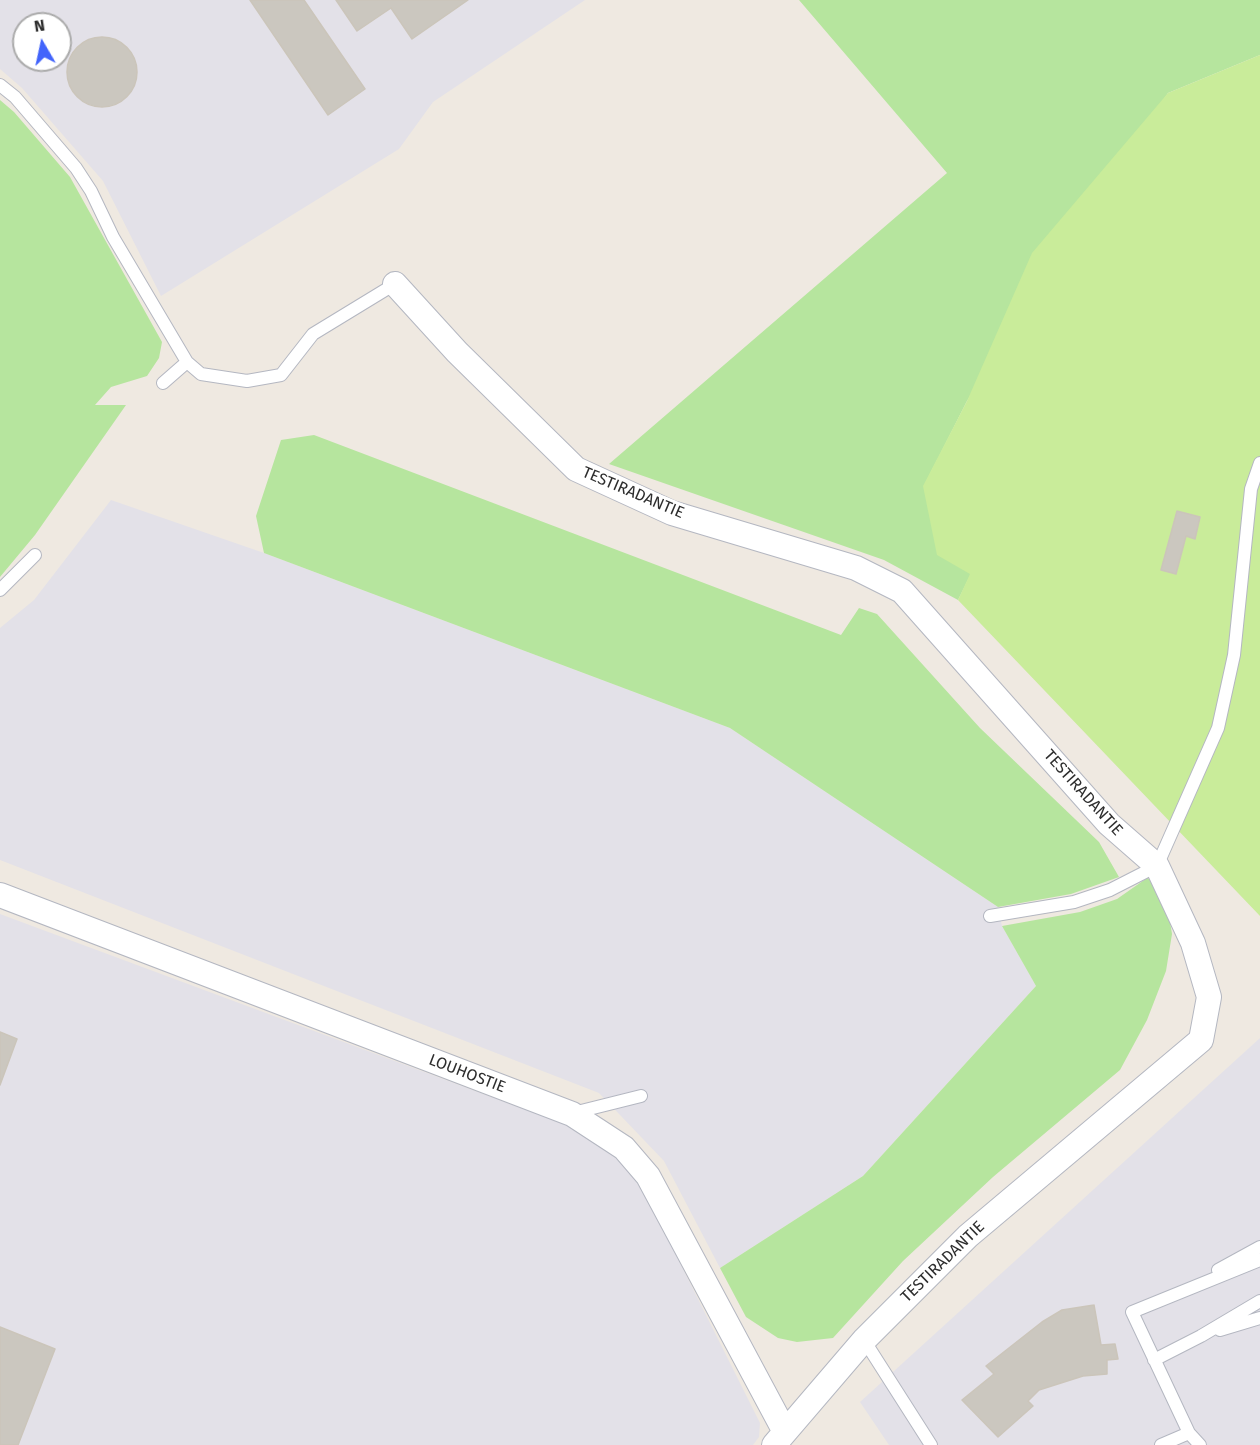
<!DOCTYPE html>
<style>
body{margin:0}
#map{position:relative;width:1260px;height:1445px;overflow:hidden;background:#efe9e1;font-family:"Fira Sans",sans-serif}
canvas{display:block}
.north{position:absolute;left:12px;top:12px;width:60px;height:60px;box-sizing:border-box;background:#fff;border:2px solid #ababab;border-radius:50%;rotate:351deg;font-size:16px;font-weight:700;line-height:24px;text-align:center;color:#2e2e2e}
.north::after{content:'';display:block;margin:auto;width:21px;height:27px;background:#4264fb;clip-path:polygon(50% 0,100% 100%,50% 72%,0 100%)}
</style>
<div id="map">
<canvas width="1260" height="1445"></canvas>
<div class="north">N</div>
</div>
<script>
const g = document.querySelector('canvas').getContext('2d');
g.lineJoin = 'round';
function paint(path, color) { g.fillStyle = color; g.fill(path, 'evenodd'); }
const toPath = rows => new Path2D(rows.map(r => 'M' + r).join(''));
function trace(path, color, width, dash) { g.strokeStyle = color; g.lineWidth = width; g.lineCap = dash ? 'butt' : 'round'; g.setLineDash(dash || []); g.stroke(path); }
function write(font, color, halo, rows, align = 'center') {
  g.font = font + ' "Fira Sans",sans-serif'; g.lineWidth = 6; g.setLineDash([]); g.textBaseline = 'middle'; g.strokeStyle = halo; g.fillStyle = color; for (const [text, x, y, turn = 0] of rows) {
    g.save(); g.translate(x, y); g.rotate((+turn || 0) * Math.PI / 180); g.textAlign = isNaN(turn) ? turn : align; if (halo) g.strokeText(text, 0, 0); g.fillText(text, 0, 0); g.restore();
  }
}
paint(toPath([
 [0,0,585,0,433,102,399,149,161,296,103,181,22,88,0,69],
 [24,24,60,24,60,60,24,60],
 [111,500,264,553,730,728,998,907,1002,926,1036,986,863,1176,720,1268,664,1161,599,1093,0,860,0,628,34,600],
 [0,914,572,1127,617,1157,643,1189,760,1423,759,1437,753,1445,0,1445],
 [1260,1038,1260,1445,889,1445,860,1402]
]), '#e3e1e8');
paint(toPath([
 [799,0,1260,0,1260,55,1168,93,967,401,924,486,971,574,958,600,884,560,609,464,947,173],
 [0,100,14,112,70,177,162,342,159,358,147,376,111,387,95,405,126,405,35,535,0,577],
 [314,435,841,635,859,608,877,614,980,728,1099,842,1119,877,1071,894,998,907,730,728,264,553,256,516,281,440],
 [1147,878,1159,882,1166,897,1172,934,1166,971,1147,1020,1120,1070,993,1177,903,1261,833,1338,797,1342,778,1338,746,1317,720,1268,863,1176,1036,986,1002,926,1080,912,1117,899]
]), '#b6e59e');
paint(toPath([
 [1260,55,1260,916,958,600,970,574,937,555,923,486,967,401,1032,253,1168,93]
]), '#c9ec9a');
const building = toPath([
 [250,0,304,0,365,89,328,115,250,0],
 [336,0,468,0,412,39,391,8,357,31,336,0],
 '67 72a35 35 0 1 1 70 0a35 35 0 1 1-70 0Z',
 [1177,511,1200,517,1195,539,1186,536,1176,574,1161,570,1177,511],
 [0,1032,17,1039,0,1085,0,1032],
 [1094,1305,1101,1345,1115,1344,1118,1359,1107,1360,1107,1374,1083,1376,1039,1390,1028,1401,1033,1406,998,1437,962,1400,994,1374,986,1366,1042,1322,1062,1310,1094,1305],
 [0,1327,55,1349,18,1445,0,1445,0,1327]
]);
paint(building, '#cbc7bf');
trace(building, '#cbc5ba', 1.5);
const lane = toPath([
 [0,85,15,97,76,168,91,191,113,237,187,362,201,374,247,381,281,375,313,334,395,284],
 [163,383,187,362],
 [0,590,35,555],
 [990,916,1074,902,1110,890,1157,866,1218,728,1234,655,1251,489,1260,463],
 [573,1113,641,1096],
 [1218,1270,1260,1247],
 [1220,1330,1260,1318],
 [864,1340,931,1445],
 [1154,1360,1201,1336,1260,1301],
 [1161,1445,1189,1433],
 [1200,1445,1189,1433,1132,1312,1260,1260]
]);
const street = toPath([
 [395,284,457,352,576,469,672,513,856,568,902,591,1109,824,1157,866,1193,943,1209,997,1201,1040,968,1236,864,1340,774,1445],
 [0,895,572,1114,624,1148,648,1176,784,1430]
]);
trace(lane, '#b4b7c1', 14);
trace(street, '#b4b7c1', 26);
trace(lane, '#fff', 12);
trace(street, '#fff', 24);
write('16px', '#2e2e2e', '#fff', [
 ["TESTIRADANTIE",633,493,23],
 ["TESTIRADANTIE",1083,793,48],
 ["LOUHOSTIE",467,1074,21],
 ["TESTIRADANTIE",943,1262,-44]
]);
</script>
